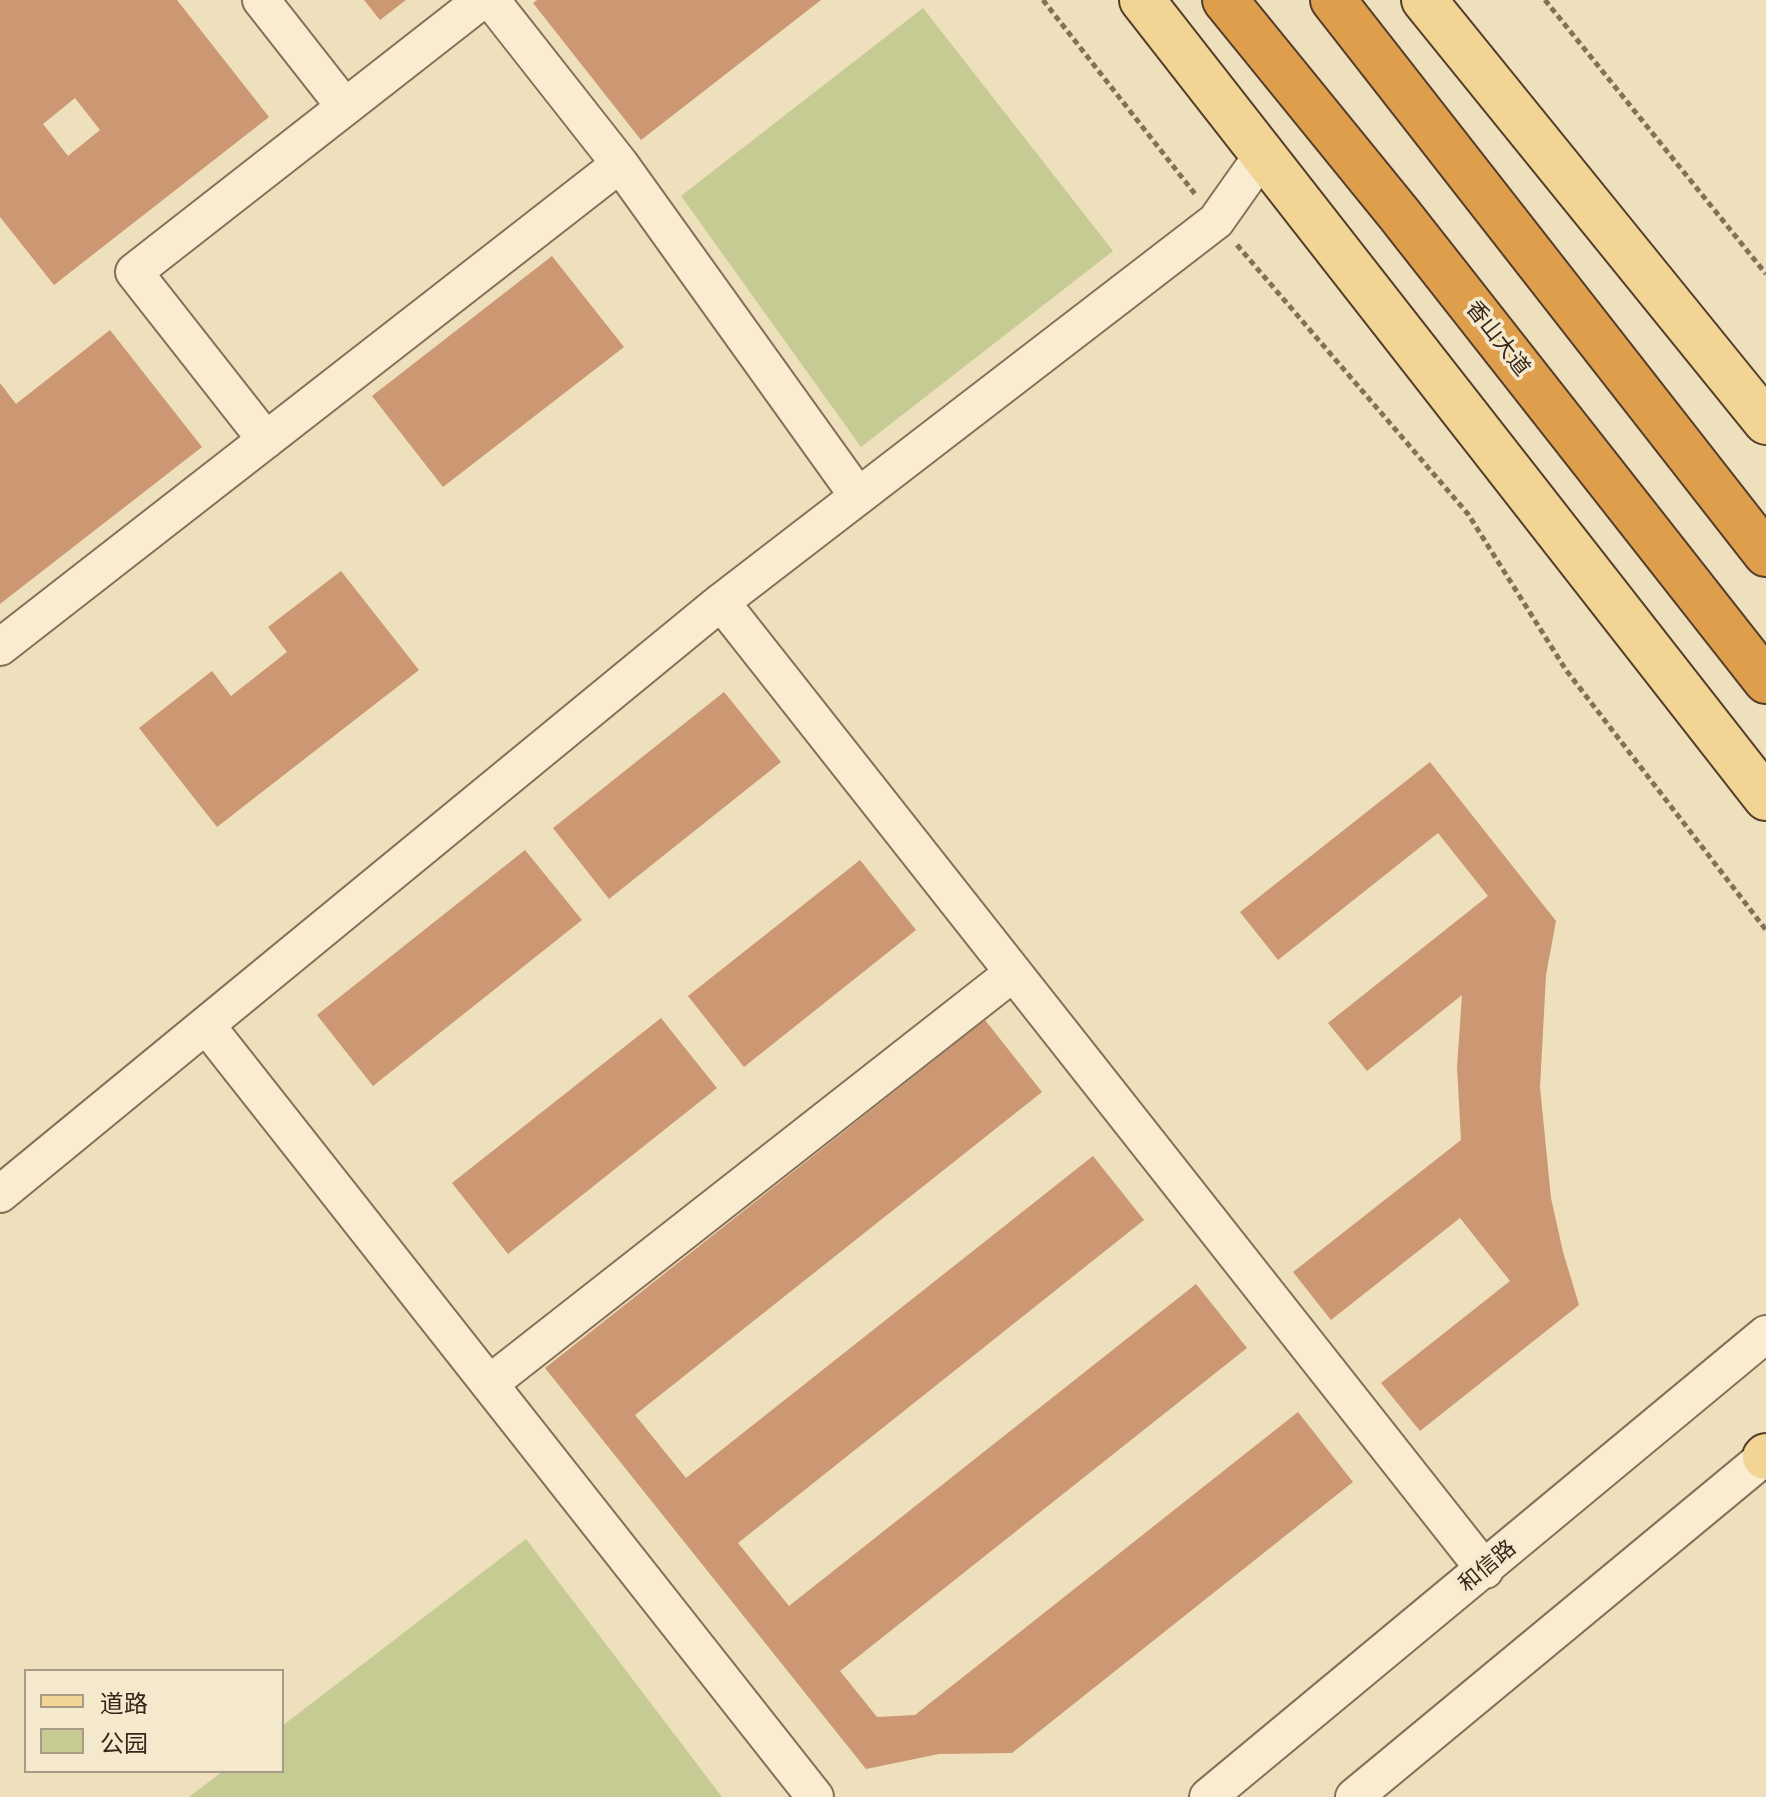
<!DOCTYPE html>
<meta charset="utf-8">
<style>
body{margin:0}
#map{position:relative;width:1766px;height:1797px;overflow:hidden;background:#eedfbd;font-family:"Times New Roman","Noto Sans SC",serif}
canvas{display:block}
.legend{position:absolute;left:24px;top:1669px;width:260px;height:104px;box-sizing:border-box;background:#f5e9cd;border:2px solid #a89b86;margin:0;padding:10px 14px;list-style:none;font-size:24px;color:#35271b}
.legend li{display:flex;align-items:center;gap:16px;height:40px}
.legend b{width:40px;border:2px solid #a89b86}
</style>
<div id="map">
<canvas width="1766" height="1797"></canvas>
<ul class="legend">
<li><b style="height:10px;background:#f2d494"></b>道路</li>
<li><b style="height:22px;background:#c5cb92"></b>公园</li>
</ul>
</div>
<script>
const g = document.querySelector('canvas').getContext('2d');
g.lineJoin = 'round';
function paint(path, color) { g.fillStyle = color; g.fill(path, 'evenodd'); }
const toPath = rows => new Path2D(rows.map(r => 'M' + r).join(''));
function trace(path, color, width, dash) { g.strokeStyle = color; g.lineWidth = width; g.lineCap = dash ? 'butt' : 'round'; g.setLineDash(dash || []); g.stroke(path); }
function write(font, color, halo, rows, align = 'center') {
  g.font = font + ' "Times New Roman","Noto Sans SC",serif'; g.lineWidth = 7; g.setLineDash([]); g.textBaseline = 'middle'; g.strokeStyle = halo; g.fillStyle = color; for (const [text, x, y, turn = 0] of rows) {
    g.save(); g.translate(x, y); g.rotate((+turn || 0) * Math.PI / 180); g.textAlign = isNaN(turn) ? turn : align; if (halo) g.strokeText(text, 0, 0); g.fillText(text, 0, 0); g.restore();
  }
}
paint(toPath([
 [923,8,1113,251,861,447,681,196],
 [526,1539,722,1797,189,1797,223,1771,282,1771,282,1726]
]), '#c5cb92');
paint(toPath([
 [0,0,177,0,269,117,54,285,0,217],
 [75,98,100,130,68,156,43,124],
 [364,0,406,0,380,20],
 [537,0,821,0,641,140,533,3],
 [552,256,624,347,443,487,372,396],
 [110,330,202,447,0,604,0,383,16,404],
 [341,571,419,670,217,827,139,728,212,671,231,696,287,652,268,627],
 [724,692,781,762,609,899,553,828],
 [1430,762,1556,921,1546,975,1540,1087,1551,1198,1563,1252,1579,1305,1420,1431,1381,1383,1510,1281,1460,1218,1331,1320,1293,1272,1461,1140,1457,1067,1462,995,1367,1071,1328,1023,1488,896,1438,833,1278,960,1240,912],
 [525,850,582,920,373,1086,317,1015],
 [860,860,916,930,744,1067,688,996],
 [661,1018,717,1088,508,1254,452,1183],
 [985,1020,1042,1092,635,1415,686,1478,1093,1156,1144,1220,738,1543,789,1606,1196,1284,1247,1348,840,1671,877,1717,915,1715,1298,1412,1353,1482,1012,1753,939,1754,866,1769,545,1368]
]), '#cc9773');
const minor = toPath([
 [261,0,345,107],
 [491,0,620,164,858,496],
 [266,440,134,272,482,0],
 [721,602,1485,1570],
 [0,647,620,164],
 [206,1025,815,1797],
 [0,1194,721,602,1216,221,1264,153],
 [489,1384,1013,973],
 [1208,1797,1766,1334],
 [1354,1797,1766,1456]
]);
const major = toPath([
 [1142,0,1766,798],
 [1424,0,1766,422],
 [1765,1457,1766,1456]
]);
const highway = toPath([
 [1225,0,1399,214,1766,681],
 [1333,0,1766,554]
]);
trace(minor, '#866f56', 40);
trace(major, '#533d2b', 48);
trace(highway, '#533d2b', 48);
trace(toPath([
 [1043,0,1195,194],
 [1545,0,1766,274],
 [1237,245,1468,514,1566,670,1766,930]
]), '#866f56', 5, [6, 4]);
trace(minor, '#f9ecd0', 36);
trace(major, '#f2d494', 44);
trace(highway, '#df9e4c', 44);
write('22px', '#35271b', '#f5e9cd', [
 ["香山大道",1497,339,52],
 ["和信路",1488,1567,-40]
]);
</script>
